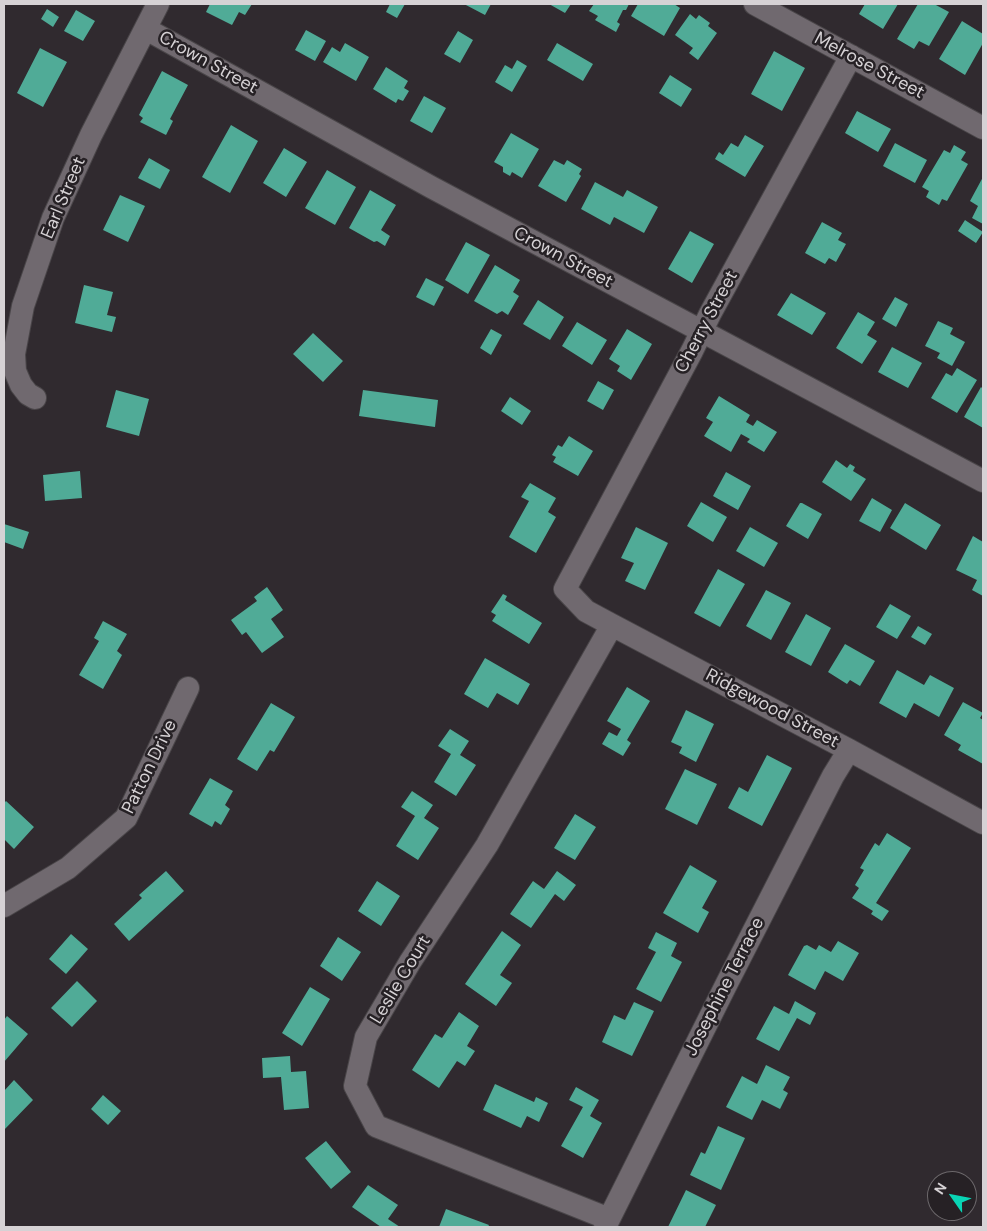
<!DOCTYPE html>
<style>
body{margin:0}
#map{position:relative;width:987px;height:1231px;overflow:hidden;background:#302a2f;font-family:"DM Sans",sans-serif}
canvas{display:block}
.frame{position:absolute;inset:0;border:5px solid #d6d2d5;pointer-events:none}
.north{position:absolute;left:927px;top:1171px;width:50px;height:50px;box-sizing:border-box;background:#262125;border:1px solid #6c686b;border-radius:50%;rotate:303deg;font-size:14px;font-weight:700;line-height:20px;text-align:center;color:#d6d2d5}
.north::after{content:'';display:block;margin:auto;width:18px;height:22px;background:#09d5b5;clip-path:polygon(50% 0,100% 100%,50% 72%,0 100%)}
</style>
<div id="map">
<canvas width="987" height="1231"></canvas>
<div class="frame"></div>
<div class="north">N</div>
</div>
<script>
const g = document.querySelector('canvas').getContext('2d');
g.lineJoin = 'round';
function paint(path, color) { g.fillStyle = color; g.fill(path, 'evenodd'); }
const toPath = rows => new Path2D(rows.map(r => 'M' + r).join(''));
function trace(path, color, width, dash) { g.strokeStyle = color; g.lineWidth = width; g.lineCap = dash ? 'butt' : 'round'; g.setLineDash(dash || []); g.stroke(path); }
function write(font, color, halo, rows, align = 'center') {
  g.font = font + ' "DM Sans",sans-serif'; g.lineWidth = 5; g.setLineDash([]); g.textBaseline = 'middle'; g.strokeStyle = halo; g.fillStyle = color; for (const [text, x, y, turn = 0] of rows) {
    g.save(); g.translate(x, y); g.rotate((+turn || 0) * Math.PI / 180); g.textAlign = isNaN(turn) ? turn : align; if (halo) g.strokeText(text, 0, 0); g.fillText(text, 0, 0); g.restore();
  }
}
paint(toPath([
 [210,4,252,4,245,15,239,12,232,25,206,12],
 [390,4,405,4,397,18,386,12],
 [464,4,491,4,485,15],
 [549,4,571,4,565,13],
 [594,4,629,4,626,10,623,10,617,22,620,24,616,32,595,20,598,16,589,11],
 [638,4,674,4,680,8,664,36,631,16],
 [865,4,898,4,883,29,859,14],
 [918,4,934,4,949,12,929,46,919,41,914,49,897,39],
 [47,9,59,17,53,27,41,19],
 [76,10,95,21,83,41,64,31],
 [690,14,696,19,699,15,710,23,708,26,717,33,698,60,689,53,693,48,675,35],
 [962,21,983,34,983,43,965,75,939,59],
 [306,30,326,41,315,61,295,50],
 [458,31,473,40,460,63,444,54],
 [345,43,369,57,356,81,323,62,332,47,340,52],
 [557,43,593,64,583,81,547,60],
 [40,48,67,62,43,107,17,93],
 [774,51,805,68,782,111,751,94],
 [517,60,527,66,512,92,495,82,505,65,512,69],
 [386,67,408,81,404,88,409,91,403,101,398,99,396,103,373,89],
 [162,71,188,85,170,119,173,121,166,135,140,122,143,118,139,115],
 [670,75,692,89,681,107,659,93],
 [424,96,446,108,432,133,410,121],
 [857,111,891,129,878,152,845,133],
 [231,125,258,141,230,193,202,177],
 [511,133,539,149,522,178,512,172,510,176,503,172,503,167,494,162],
 [745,135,764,146,745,177,715,159,719,152,723,155,731,143,738,147],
 [895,143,927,160,915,183,883,166],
 [954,145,966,152,961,160,968,164,947,201,942,199,939,205,926,197,929,191,922,187,944,150,950,153],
 [284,148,307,162,286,197,263,183],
 [149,158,170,170,160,189,138,178],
 [554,160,564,165,567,160,582,169,579,174,581,176,566,202,538,186],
 [327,170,356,187,335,225,305,208],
 [983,177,983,224,972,218,978,206,970,201],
 [595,182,623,197,627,190,658,207,644,233,614,217,610,225,581,209],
 [370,190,396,205,381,230,390,236,385,246,377,241,374,242,349,228],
 [120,195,145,206,128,242,103,230],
 [965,220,983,232,976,243,958,231],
 [822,222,842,233,838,240,846,244,836,262,829,258,825,264,805,253],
 [690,231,714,244,692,283,668,269],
 [466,242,490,255,468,294,445,280],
 [495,265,520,280,513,292,519,296,508,315,502,311,497,314,474,301],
 [426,278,444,287,434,306,416,297],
 [84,285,113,292,107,315,116,317,112,332,75,323],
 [791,293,826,313,812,335,777,315],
 [895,297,908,304,896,327,882,319],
 [538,300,564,317,550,340,523,324],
 [858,312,875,322,867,335,877,341,862,364,836,348],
 [938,321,953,328,950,334,965,342,952,366,937,358,940,353,925,346],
 [577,322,607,340,592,365,562,346],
 [491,329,502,335,491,355,480,348],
 [627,329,652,344,631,380,617,371,620,366,609,359],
 [313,333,343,361,323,382,293,354],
 [892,347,922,363,908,388,878,372],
 [957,368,977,380,957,413,931,398,946,373,952,376],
 [598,381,614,390,603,410,587,401],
 [981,387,983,389,983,428,964,417],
 [116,390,149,399,139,436,106,427],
 [363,390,438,400,435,427,359,416],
 [719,396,750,415,746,422,753,426,757,420,777,432,764,452,747,442,750,439,741,434,731,452,704,436,713,422,706,418],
 [510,397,531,411,522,425,501,411],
 [569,436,593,451,578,476,553,462,556,457,552,455,558,445,562,447],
 [836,460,847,468,850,464,855,467,853,471,866,479,851,501,822,482],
 [80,471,82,498,45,501,43,475],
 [726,472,751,486,738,510,713,496],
 [530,483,556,498,548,512,556,517,536,553,509,537,529,501,521,497],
 [872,498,892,510,880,532,859,521],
 [701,502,727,517,713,542,687,526],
 [800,503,802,503,822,514,808,539,786,526],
 [905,503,941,525,926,550,890,528],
 [4,524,29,532,23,549,4,542],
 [636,527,668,543,645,590,625,581,634,563,621,558],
 [750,527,778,543,764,567,736,551],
 [973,536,983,542,983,596,972,590,977,580,956,570],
 [718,569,745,584,720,627,694,613],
 [267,587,283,610,271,619,284,637,262,653,246,632,242,635,231,620,257,601,254,597],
 [766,590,791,603,771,640,746,626],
 [503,594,507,596,505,600,542,623,529,644,492,621,496,615,491,612],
 [890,604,911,616,897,639,876,627],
 [806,614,831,628,811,666,785,652],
 [103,621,127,634,117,651,122,655,103,689,79,675,99,641,94,638],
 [918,626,932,634,925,645,911,637],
 [845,644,875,661,860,686,850,680,847,684,828,672],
 [485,658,530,684,518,705,497,693,488,708,464,694],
 [897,670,924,685,930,675,954,688,939,717,914,703,906,718,879,703],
 [627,687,650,701,627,740,631,743,623,756,602,744,609,732,617,736,621,729,607,721],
 [963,702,983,713,980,718,983,720,983,764,958,750,961,745,944,735],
 [271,703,295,717,274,752,270,750,257,771,237,759],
 [686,710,714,724,696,762,679,753,682,747,671,742],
 [450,729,469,741,460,755,476,765,456,796,434,782,451,754,438,746],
 [767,755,792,768,762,826,728,808,739,787,748,792],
 [685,769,717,784,697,825,665,809],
 [210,778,233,791,225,805,230,809,221,825,215,821,212,827,189,814],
 [412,791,433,805,424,818,439,828,418,860,396,846,415,816,401,807],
 [6,801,34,827,14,849,4,839,4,803],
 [575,814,596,827,575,860,554,848],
 [887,833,911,848,876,903,889,911,882,921,871,914,873,911,852,898,859,888,855,885,864,870,860,868,875,843,879,846],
 [690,865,717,881,702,908,709,912,698,933,663,913],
 [166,871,184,891,129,941,114,924,142,898,139,895],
 [557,871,576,885,564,901,555,894,531,928,510,914,533,881,544,889],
 [377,881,400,896,381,926,358,911],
 [502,931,521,945,500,975,512,983,496,1006,465,984],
 [656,932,677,943,671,956,682,962,661,1002,636,989,656,952,648,948],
 [71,934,88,949,66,974,49,959],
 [338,937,361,952,342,981,320,966],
 [838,941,859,953,843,981,825,971,815,990,788,975,804,946,807,945,816,950,819,945,831,952],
 [77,981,97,1001,72,1027,51,1008],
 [310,987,330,999,302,1046,282,1033],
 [795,1001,816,1013,810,1025,797,1018,779,1051,756,1039,774,1006,789,1014],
 [634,1002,654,1011,632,1056,602,1042,614,1015,625,1020],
 [459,1012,479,1026,467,1046,475,1051,465,1066,457,1061,439,1088,412,1070,435,1034,442,1038],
 [7,1016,28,1034,4,1062,4,1020],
 [290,1056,291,1072,306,1071,309,1108,284,1110,281,1077,263,1078,262,1058],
 [766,1065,790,1077,783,1090,788,1093,780,1109,762,1100,752,1120,726,1107,742,1076,757,1084],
 [14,1080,33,1100,4,1130,4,1091],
 [495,1084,534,1102,536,1097,548,1103,539,1122,527,1116,521,1128,483,1110],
 [576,1087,599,1100,590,1116,602,1123,583,1158,561,1146,583,1107,569,1100],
 [103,1095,121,1111,108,1125,91,1109],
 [718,1126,745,1138,721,1190,690,1175,701,1152,705,1154],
 [326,1141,351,1172,331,1189,305,1158],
 [368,1185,398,1205,388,1219,400,1227,381,1227,352,1207],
 [686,1190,716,1205,705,1227,694,1226,693,1227,668,1227],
 [446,1209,489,1225,488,1227,439,1227]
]), '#50ab97');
const street = toPath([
 [755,4,983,128],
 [146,29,431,187,983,481],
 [851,56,710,314,692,351,565,589,586,611,612,625,849,750,983,823],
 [35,398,28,394,21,385,15,371,14,354,23,306,53,218,91,135,158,4],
 [4,906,68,868,126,818,188,688],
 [609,1219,376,1126,355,1086,366,1037,410,962,487,845,612,625],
 [605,1227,726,985,833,776,849,750]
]);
trace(street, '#494548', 24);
trace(street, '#70696f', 22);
write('18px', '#d6d2d5', '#262125', [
 ["Crown Street",208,63,29],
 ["Melrose Street",869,66,28],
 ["Earl Street",64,198,-67],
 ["Crown Street",563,258,28],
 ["Cherry Street",707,322,-62],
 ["Ridgewood Street",772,709,28],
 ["Patton Drive",150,767,-64],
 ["Leslie Court",401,980,-59],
 ["Josephine Terrace",725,987,-63]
]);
</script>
